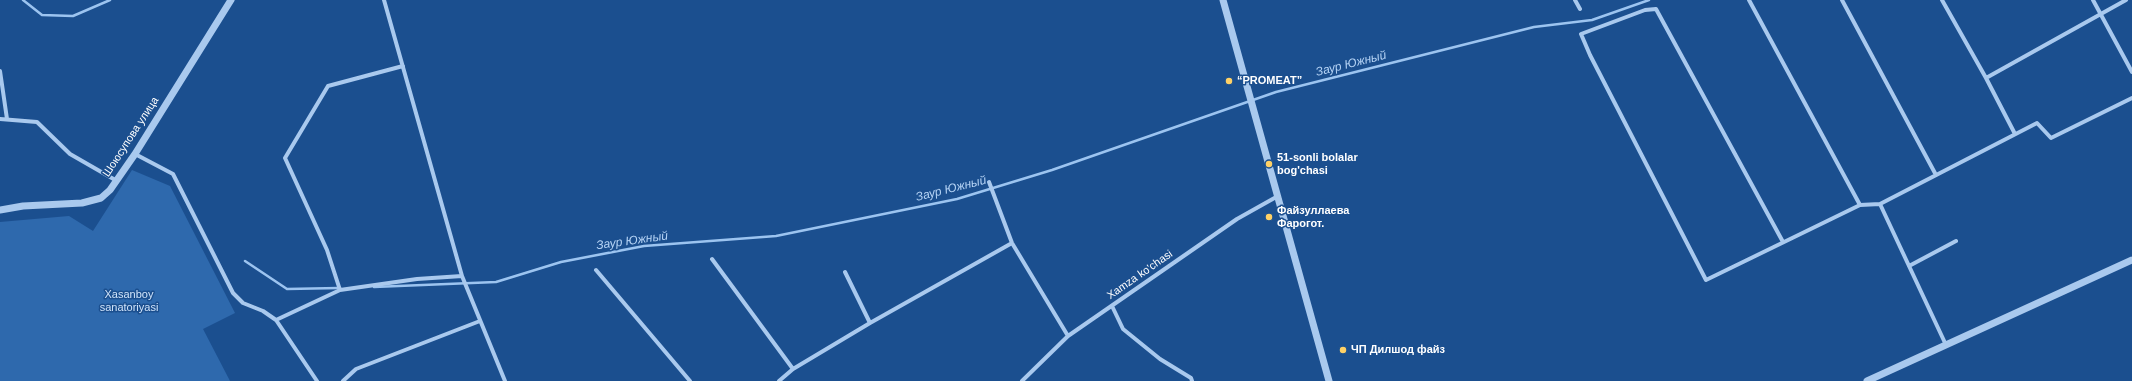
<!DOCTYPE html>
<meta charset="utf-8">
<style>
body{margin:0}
canvas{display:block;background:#1b4f8f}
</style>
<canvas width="2132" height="381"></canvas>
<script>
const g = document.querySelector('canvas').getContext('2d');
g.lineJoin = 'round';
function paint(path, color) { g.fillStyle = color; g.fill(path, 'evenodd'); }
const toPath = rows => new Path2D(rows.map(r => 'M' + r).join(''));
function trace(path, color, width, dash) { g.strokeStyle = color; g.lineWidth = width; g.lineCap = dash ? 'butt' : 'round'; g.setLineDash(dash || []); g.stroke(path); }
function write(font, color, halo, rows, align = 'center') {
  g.font = font + ' Helvetica,sans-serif'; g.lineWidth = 3; g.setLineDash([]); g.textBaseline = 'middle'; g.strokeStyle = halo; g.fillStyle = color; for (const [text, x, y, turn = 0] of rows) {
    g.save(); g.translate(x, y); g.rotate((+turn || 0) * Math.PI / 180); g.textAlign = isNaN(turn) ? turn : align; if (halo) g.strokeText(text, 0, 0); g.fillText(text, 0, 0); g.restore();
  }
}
paint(toPath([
 [132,170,170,186,235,313,203,329,230,381,0,381,0,222,69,216,93,231]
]), '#2e69ad');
trace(toPath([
 [23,0,42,15,73,16,110,0],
 [245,261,287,289,339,288],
 [374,287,496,282,561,262,644,246,776,236,957,199,1052,170,1276,92,1534,27,1592,20,1649,0]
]), '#9cc4f0', 2.5);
trace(toPath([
 [384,0,462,276,505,381],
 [1575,0,1580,9],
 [1749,0,1860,205],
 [1842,0,1936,175],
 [1942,0,1986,78,2015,134],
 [2093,0,2132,72],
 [0,71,7,119],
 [1986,78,2126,0],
 [0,119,37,122,70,154,117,181],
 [135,154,173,174,233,293,243,303,263,311,276,320,317,381],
 [989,182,1012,243,1068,336],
 [1880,204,1946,345],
 [1783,242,1656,9,1645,10,1581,34,1590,55,1706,280,1860,205,1880,204,2037,123,2051,138,2132,98],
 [712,259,793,369],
 [1909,266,1956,241],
 [596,270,690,381],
 [845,272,870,323],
 [340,290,327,250,285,158,328,86,403,66],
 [1112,306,1123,329,1160,359,1191,378,1192,381],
 [276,320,340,290,417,279,462,276],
 [343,381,356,369,480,321],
 [779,381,793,369,870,323,1012,243],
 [1022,381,1068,336,1237,219,1278,196]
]), '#a9c9ee', 4);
trace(toPath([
 [1223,0,1329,381],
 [0,210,23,206,82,203,101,198,110,190,135,154,231,0],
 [1867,381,2132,260]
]), '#a9c9ee', 7);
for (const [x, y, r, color] of [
 [1229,81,4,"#ffd166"],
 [1269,164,4,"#ffd166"],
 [1269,217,4,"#ffd166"],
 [1343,350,4,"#ffd166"]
]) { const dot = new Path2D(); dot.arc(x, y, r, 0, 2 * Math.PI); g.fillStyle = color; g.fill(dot); trace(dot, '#1b4f8f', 1.5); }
write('bold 11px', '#fff', '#1b4f8f', [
 ["“PROMEAT”",1237,81],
 ["51-sonli bolalar",1277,158],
 ["bog'chasi",1277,171],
 ["Файзуллаева",1277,211],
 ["Фарогот.",1277,224],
 ["ЧП Дилшод файз",1351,350]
], 'left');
write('11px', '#fff', '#1b4f8f', [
 ["Шоюсупова улица",131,137,-57],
 ["Xamza ko'chasi",1140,275,-35]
]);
write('11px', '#cfe3fa', '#1b4f8f', [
 ["Xasanboy",129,295],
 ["sanatoriyasi",129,308]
]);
write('italic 12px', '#b5d3f5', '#1b4f8f', [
 ["Заур Южный",1351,64,-14],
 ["Заур Южный",951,189,-14],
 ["Заур Южный",632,241,-8]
]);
</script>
